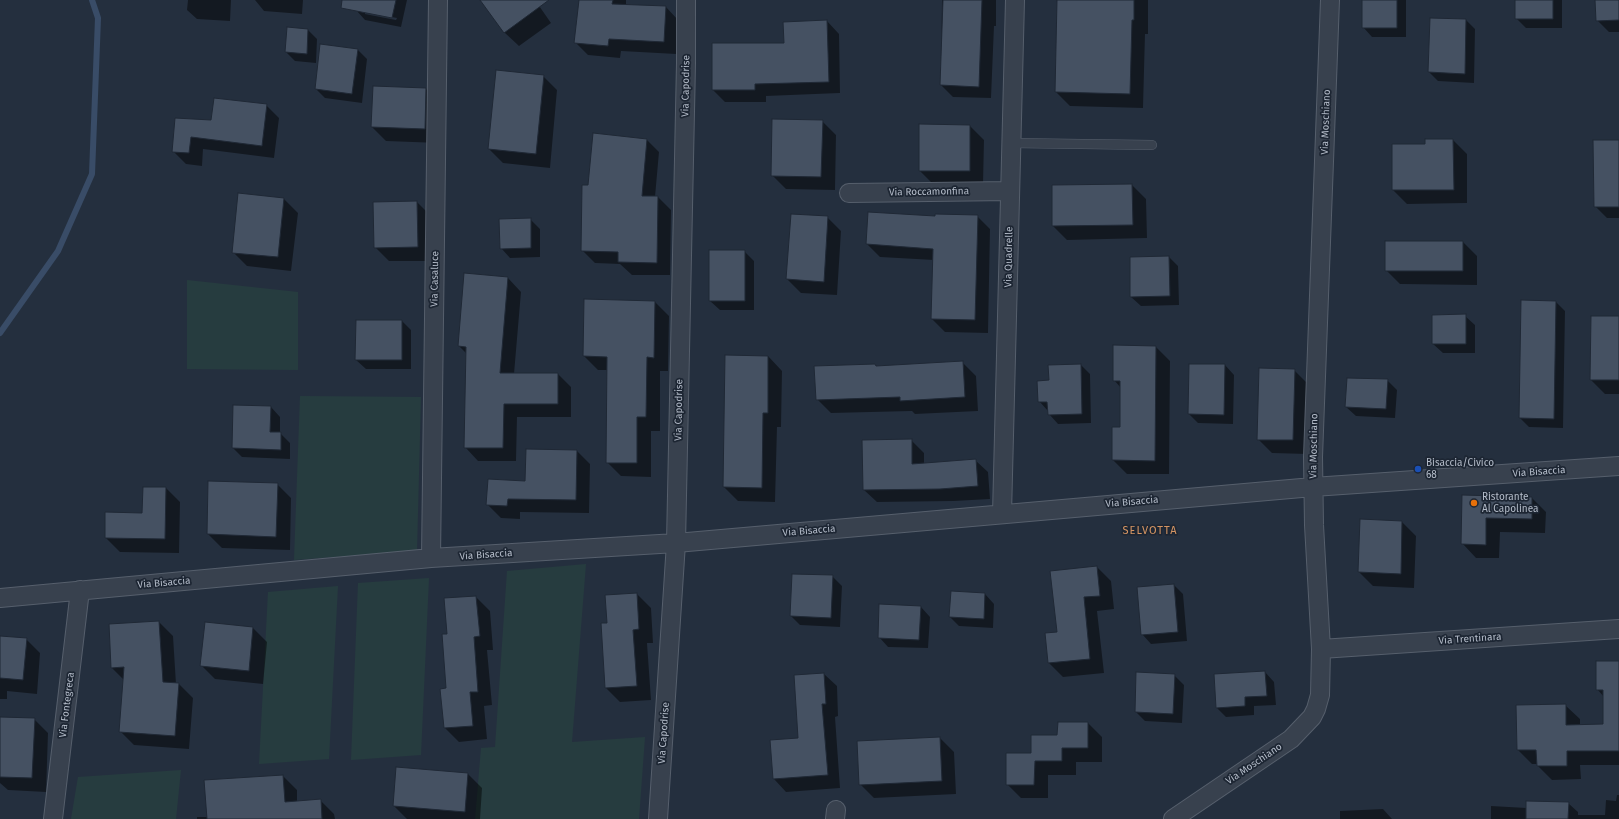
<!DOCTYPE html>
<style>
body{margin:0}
canvas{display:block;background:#242f3e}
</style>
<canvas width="1619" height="819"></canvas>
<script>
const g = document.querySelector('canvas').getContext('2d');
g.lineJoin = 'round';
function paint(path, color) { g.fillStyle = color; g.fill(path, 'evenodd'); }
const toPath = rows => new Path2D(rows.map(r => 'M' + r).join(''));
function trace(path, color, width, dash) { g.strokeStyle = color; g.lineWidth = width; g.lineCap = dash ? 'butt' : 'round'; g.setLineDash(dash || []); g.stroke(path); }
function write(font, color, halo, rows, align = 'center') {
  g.font = font + ' "Fira Sans",sans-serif'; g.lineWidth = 3.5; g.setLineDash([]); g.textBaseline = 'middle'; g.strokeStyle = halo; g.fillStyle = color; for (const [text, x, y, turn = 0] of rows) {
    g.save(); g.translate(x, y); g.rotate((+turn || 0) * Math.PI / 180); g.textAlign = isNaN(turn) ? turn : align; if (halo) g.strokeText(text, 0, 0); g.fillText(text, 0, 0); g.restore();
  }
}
paint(toPath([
 [187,280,298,292,298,370,187,369],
 [300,396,421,397,417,551,294,560],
 [586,564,572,742,645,737,639,819,475,819,481,748,495,747,507,571],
 [429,578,421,755,351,760,358,583],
 [338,586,329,759,259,764,268,592],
 [181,770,176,819,71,819,78,777]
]), '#263c3f');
paint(toPath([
 [188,0,231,0,230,21,197,19,187,10],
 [255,0,303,0,302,14,264,11],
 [358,0,407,0,401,27,365,20,356,10],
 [365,12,397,18,396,20,365,14],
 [481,0,535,0,551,23,519,46,505,33],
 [580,0,626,0,626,5,666,7,678,20,676,54,621,51,620,58,588,55,575,42],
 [942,0,996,0,996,26,994,26,991,98,953,97,941,85],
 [1058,0,1148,0,1148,34,1145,34,1143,108,1070,106,1056,92],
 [1363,0,1406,0,1406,37,1372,37,1363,27],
 [1516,0,1562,0,1562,28,1526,28,1516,18],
 [1596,0,1619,0,1619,32,1609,32,1597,20],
 [1466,20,1475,29,1474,83,1438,81,1429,72],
 [827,21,839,34,840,93,766,96,766,102,725,102,713,90,713,44,785,44],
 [308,30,317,39,316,63,295,61,286,52],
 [358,50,367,59,362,103,325,98,316,89],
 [543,76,557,90,550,168,503,163,489,149],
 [426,89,440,103,439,143,386,141,372,127],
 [266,105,279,118,274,158,203,149,202,166,186,164,173,151,176,119,212,121],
 [822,121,836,135,835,190,786,189,772,175],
 [970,126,984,140,983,185,934,185,920,171],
 [647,140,659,152,655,197,658,197,671,210,670,275,632,275,620,264,595,263,582,250,589,186],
 [1453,140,1467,154,1467,203,1407,204,1393,190,1426,145],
 [1619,141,1619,218,1607,218,1595,206],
 [1132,185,1146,199,1147,238,1067,240,1053,226,1053,186],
 [284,199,298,213,291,271,247,266,233,252],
 [417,202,431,216,431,261,389,261,375,247],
 [977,216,990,229,988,333,945,332,932,319,934,260,880,257,867,244,936,217],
 [827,217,841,231,837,295,801,293,787,279],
 [530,219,540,229,540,257,510,258,501,248],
 [1463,242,1477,256,1477,285,1400,284,1386,270],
 [744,251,754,261,754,310,720,310,710,301],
 [1169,257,1178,266,1179,305,1141,306,1131,297],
 [508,278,521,292,514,374,558,374,571,387,571,417,517,417,516,461,478,461,465,447,466,353,459,346],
 [585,300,655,302,669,316,668,371,660,371,660,431,651,431,651,477,621,476,607,462,608,370,598,370,584,356],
 [1556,302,1565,311,1563,428,1529,427,1520,418],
 [1433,316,1465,316,1475,325,1475,353,1443,353,1433,344],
 [1619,317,1619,394,1605,394,1591,380],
 [402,321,411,330,411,369,366,369,356,360],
 [1156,347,1170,361,1169,474,1127,474,1113,460,1121,428,1121,388,1114,380],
 [768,356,782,371,781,427,777,427,775,502,738,501,724,487],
 [962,362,976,376,978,411,915,414,912,411,831,413,817,399,875,365,877,367],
 [1081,365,1090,374,1091,423,1058,424,1049,414,1048,411,1039,401,1050,381],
 [1225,365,1234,375,1233,424,1198,423,1189,414],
 [1294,370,1308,384,1307,454,1272,453,1258,439],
 [1387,380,1397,390,1395,418,1356,416,1346,407],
 [234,406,271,407,280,417,280,433,290,443,290,459,242,457,233,448],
 [911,440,924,453,924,464,975,460,988,472,990,499,954,501,877,502,864,490],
 [577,451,590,464,589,513,520,512,520,519,501,518,487,504],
 [277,484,291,498,290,550,222,548,208,534],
 [166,488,180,502,179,553,120,552,106,538,143,514],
 [1463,496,1532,498,1546,512,1545,533,1500,532,1499,558,1476,558,1462,543],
 [1361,521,1402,522,1416,536,1414,588,1373,586,1359,572],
 [1097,567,1111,581,1114,609,1097,611,1104,673,1063,677,1049,663,1046,634,1058,633],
 [832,576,842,586,840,627,800,625,791,616],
 [1174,585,1183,594,1187,641,1151,644,1142,634],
 [637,594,651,608,653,643,647,643,651,700,620,702,606,688,602,624,608,623],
 [985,594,994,604,993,628,959,626,950,617],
 [476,597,490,611,493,650,487,650,492,705,484,706,487,739,459,742,445,728,447,689,448,634],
 [921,607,930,617,928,648,888,647,879,637],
 [159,622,173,636,176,684,179,684,193,698,189,749,134,745,120,731,124,680,112,668],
 [206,623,253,628,267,642,263,684,215,679,201,665],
 [0,637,26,639,40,653,37,694,7,691,7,699,0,699],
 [1619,662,1619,765,1580,765,1581,779,1552,780,1538,766,1538,764,1532,764,1518,750,1565,705,1580,719,1580,726,1604,725,1604,697,1597,689],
 [1265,672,1274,682,1276,705,1254,706,1254,715,1226,717,1217,708],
 [824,674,837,686,838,716,835,717,840,788,786,792,774,779,771,741,799,739],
 [1174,675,1184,685,1182,723,1145,721,1136,712],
 [0,718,34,719,48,733,46,792,8,790,0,783],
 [1088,723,1102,737,1102,762,1076,762,1076,775,1048,775,1048,798,1021,798,1007,784,1032,754],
 [940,738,954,752,956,794,874,798,860,784],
 [397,768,468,774,482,788,480,819,407,819,394,806],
 [283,776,297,790,297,802,320,800,334,814,335,819,197,819,197,817,208,817],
 [1617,795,1619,795,1619,819,1491,819,1491,806,1527,808,1568,803,1578,812,1578,815,1605,815,1606,800,1616,801],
 [1383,809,1392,819,1340,819,1340,811]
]), '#0007');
trace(toPath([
 [0,333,58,251,92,174,98,18,92,0]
]), '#394c67', 6);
const building = toPath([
 [342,0,396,0,392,18,341,8,342,0],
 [480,0,549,0,504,33,480,0],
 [579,0,613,0,612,4,666,6,664,42,609,39,608,46,574,43,579,0],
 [943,0,982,0,979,87,940,85,943,0],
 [1057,0,1134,0,1134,20,1132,20,1130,94,1055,92,1057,0],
 [1362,0,1397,0,1397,28,1362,28,1362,0],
 [1515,0,1553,0,1553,19,1515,19,1515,0],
 [1595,0,1619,0,1619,20,1596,21,1595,0],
 [1430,18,1466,19,1465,74,1428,72,1430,18],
 [827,20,829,82,755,84,755,90,712,90,712,43,784,43,783,22,827,20],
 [287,27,308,29,307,54,285,52,287,27],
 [320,44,358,49,352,94,315,89,320,44],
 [496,70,544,75,536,154,488,149,496,70],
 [373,86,426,88,425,129,371,127,373,86],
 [214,98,267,104,262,146,191,137,189,153,172,152,175,118,211,120,214,98],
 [772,119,823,120,821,177,771,176,772,119],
 [919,124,970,125,970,171,919,171,919,124],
 [593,133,647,139,642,196,658,196,657,263,618,262,618,252,581,251,582,185,588,185,593,133],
 [1425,139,1453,139,1454,190,1392,190,1392,144,1425,144,1425,139],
 [1593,140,1619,140,1619,207,1594,207,1593,140],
 [1132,184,1133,225,1052,226,1052,185,1132,184],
 [238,193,284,198,278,257,232,253,238,193],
 [417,201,418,247,374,248,373,202,417,201],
 [868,212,935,216,935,214,978,215,975,320,931,319,933,249,866,244,868,212],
 [791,214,828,216,824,282,786,279,791,214],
 [531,218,531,248,500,249,499,219,531,218],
 [1385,241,1463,241,1463,271,1385,271,1385,241],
 [709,250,745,250,745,301,709,301,709,250],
 [1169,256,1170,296,1130,297,1130,257,1169,256],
 [464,273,508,277,500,373,558,373,558,404,504,404,503,448,464,448,466,347,458,346,464,273],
 [584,299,655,301,654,358,647,357,646,417,637,417,637,463,606,463,607,357,583,356,584,299],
 [1521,300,1556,301,1554,419,1519,418,1521,300],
 [1466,314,1466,344,1432,344,1432,315,1466,314],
 [1591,316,1619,316,1619,380,1590,380,1591,316],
 [356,320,402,320,402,360,355,360,356,320],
 [1113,345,1156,346,1155,461,1112,460,1112,427,1120,427,1120,381,1113,381,1113,345],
 [725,355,768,356,768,413,763,413,762,488,723,487,725,355],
 [963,361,965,397,900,401,900,397,816,400,814,366,875,364,876,366,963,361],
 [1081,364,1082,414,1048,415,1047,402,1038,402,1037,381,1049,380,1048,365,1081,364],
 [1189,364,1225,364,1224,415,1188,414,1189,364],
 [1259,368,1295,369,1293,440,1257,440,1259,368],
 [1347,378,1388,379,1386,409,1345,407,1347,378],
 [233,405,271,406,270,432,281,432,281,450,232,448,233,405],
 [912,439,912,464,976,459,978,486,940,489,863,490,862,440,912,439],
 [526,449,577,450,576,500,508,499,507,506,486,505,488,479,525,481,526,449],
 [208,481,278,483,276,537,207,534,208,481],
 [143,487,166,487,165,539,105,538,105,512,142,513,143,487],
 [1462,495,1532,497,1532,519,1486,518,1486,545,1461,544,1462,495],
 [1360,519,1402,521,1401,574,1358,572,1360,519],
 [1097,566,1100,596,1084,597,1090,659,1048,663,1045,633,1057,632,1050,571,1097,566],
 [792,574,833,575,831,618,790,616,792,574],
 [1174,584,1178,632,1141,635,1137,587,1174,584],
 [951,591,985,593,984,619,949,617,951,591],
 [637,593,639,629,633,630,637,686,605,688,601,623,607,623,605,595,637,593],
 [476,596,480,636,474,637,478,692,470,692,473,726,444,728,440,689,446,688,442,634,447,634,444,598,476,596],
 [879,604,921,606,919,640,878,638,879,604],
 [159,621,163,682,179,683,175,736,119,732,124,667,111,668,109,624,159,621],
 [205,622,253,627,249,671,200,666,205,622],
 [0,636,27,638,23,680,0,678,0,636],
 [1596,661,1619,661,1619,751,1567,751,1567,766,1537,766,1536,750,1517,750,1516,705,1566,704,1566,725,1603,724,1603,690,1596,690,1596,661],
 [1265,671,1267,696,1245,697,1245,706,1216,708,1214,674,1265,671],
 [1136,672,1175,674,1173,714,1135,712,1136,672],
 [824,673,826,704,822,704,828,775,773,779,770,740,798,738,794,675,824,673],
 [0,717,35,718,32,778,0,777,0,717],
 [1058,722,1088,722,1088,748,1062,748,1062,761,1035,761,1034,785,1006,785,1006,753,1031,753,1031,735,1057,735,1058,722],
 [940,737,942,781,859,785,857,741,940,737],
 [396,767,468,773,465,812,393,806,396,767],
 [283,775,285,802,321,799,322,819,207,819,204,780,283,775],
 [1526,801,1569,802,1568,819,1526,819,1526,801]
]);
paint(building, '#455162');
trace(building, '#1f2835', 1);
const service = toPath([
 [1011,143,1152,145]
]);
const minor = toPath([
 [849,193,1010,191],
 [1002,514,1015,0],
 [431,558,438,0],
 [0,598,431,558,676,543,1313,487,1619,466],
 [1321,649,1619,629],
 [53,819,80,590],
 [658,819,676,543,686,63,686,0],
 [835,819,836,810],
 [1173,819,1291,739,1312,717,1316,709,1320,695,1321,649,1314,525,1313,457,1330,0]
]);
trace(service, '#565f6c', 10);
trace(minor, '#565f6c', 20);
trace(service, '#38414e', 9);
trace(minor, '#38414e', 18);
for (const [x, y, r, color] of [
 [1418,469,4,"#1a4fb4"],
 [1474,503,4,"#e8710a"]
]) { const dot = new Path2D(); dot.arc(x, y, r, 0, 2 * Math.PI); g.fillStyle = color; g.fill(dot); trace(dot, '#1d2633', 1.5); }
write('10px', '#b4bcc9', '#1d2633', [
 ["Via Capodrise",686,86,-89],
 ["Via Moschiano",1326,122,-88],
 ["Via Roccamonfina",929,192,-1],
 ["Via Quadrelle",1009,257,-89],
 ["Via Casaluce",435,279,-89],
 ["Via Capodrise",679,410,-89],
 ["Via Moschiano",1314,446,-89],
 ["Via Bisaccia",1539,472,-4],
 ["Via Bisaccia",1132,502,-5],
 ["Via Bisaccia",809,531,-5],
 ["Via Bisaccia",486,555,-4],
 ["Via Bisaccia",164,583,-5],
 ["Via Trentinara",1470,639,-4],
 ["Via Fontegreca",67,705,-83],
 ["Via Capodrise",664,733,-86],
 ["Via Moschiano",1254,764,-34]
]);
write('10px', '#b4bcc9', '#1d2633', [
 ["Bisaccia/Civico",1426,463],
 ["68",1426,475],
 ["Ristorante",1482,497],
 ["Al Capolinea",1482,509]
], 'left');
g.letterSpacing = '1px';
write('11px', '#d59563', '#1d2633', [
 ["SELVOTTA",1150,531]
]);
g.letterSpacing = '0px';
</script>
